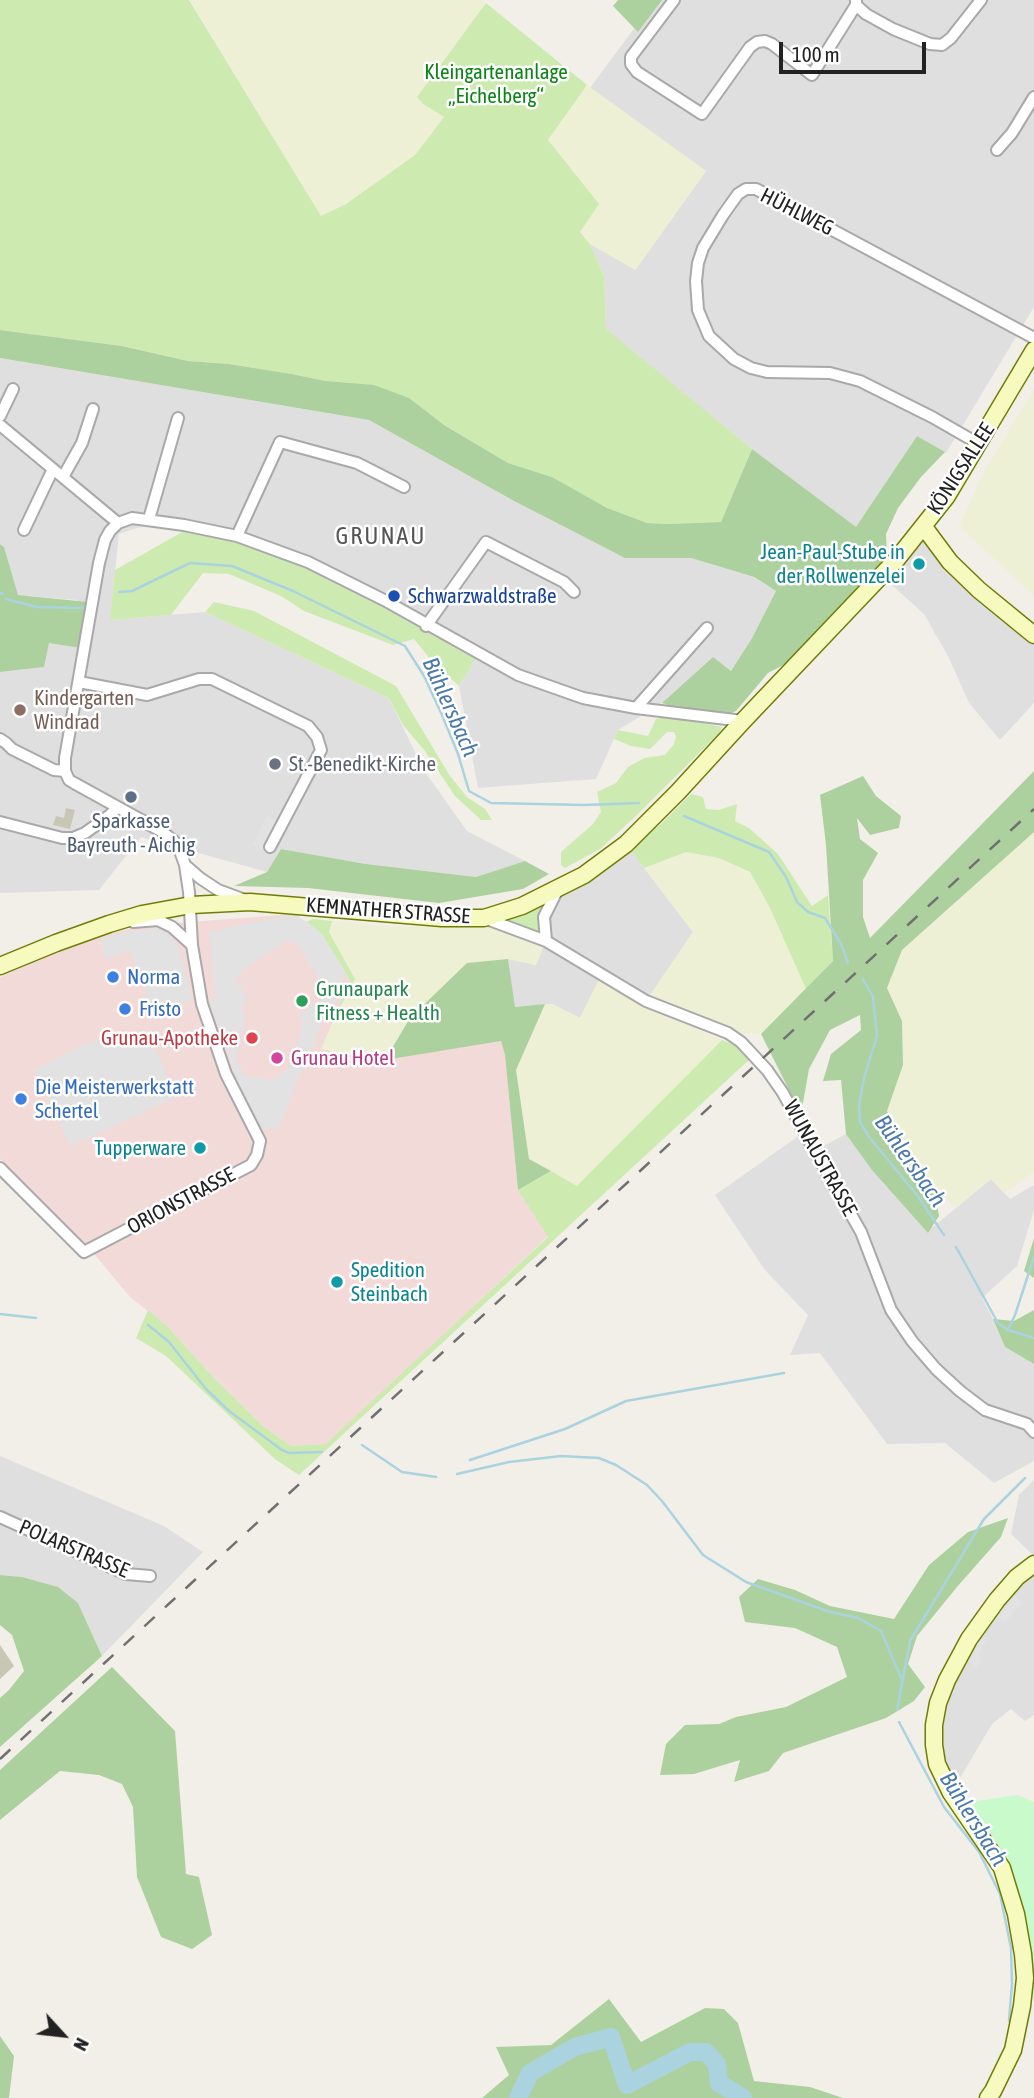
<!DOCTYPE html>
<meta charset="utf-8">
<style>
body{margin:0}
#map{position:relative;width:1034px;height:2098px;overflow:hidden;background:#f2efe9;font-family:"Asap Condensed",sans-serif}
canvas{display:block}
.north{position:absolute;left:28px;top:2000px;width:70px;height:70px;-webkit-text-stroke:5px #fff;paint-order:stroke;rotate:117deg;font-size:19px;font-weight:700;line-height:28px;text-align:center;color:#222}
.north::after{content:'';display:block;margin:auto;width:24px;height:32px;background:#222;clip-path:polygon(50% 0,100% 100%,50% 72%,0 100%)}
.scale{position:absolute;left:779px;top:42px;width:147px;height:32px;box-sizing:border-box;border:4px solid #222;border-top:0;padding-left:9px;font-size:21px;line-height:24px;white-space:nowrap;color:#222;-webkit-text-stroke:5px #fff;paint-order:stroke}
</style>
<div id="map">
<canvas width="1034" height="2098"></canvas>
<div class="north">N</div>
<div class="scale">100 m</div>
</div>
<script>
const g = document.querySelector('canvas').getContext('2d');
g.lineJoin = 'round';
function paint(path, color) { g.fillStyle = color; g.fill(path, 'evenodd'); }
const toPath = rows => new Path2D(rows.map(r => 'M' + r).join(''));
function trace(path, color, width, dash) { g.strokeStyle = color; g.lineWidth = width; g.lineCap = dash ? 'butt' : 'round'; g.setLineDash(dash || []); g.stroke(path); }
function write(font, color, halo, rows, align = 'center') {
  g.font = font + ' "Asap Condensed",sans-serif'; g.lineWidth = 5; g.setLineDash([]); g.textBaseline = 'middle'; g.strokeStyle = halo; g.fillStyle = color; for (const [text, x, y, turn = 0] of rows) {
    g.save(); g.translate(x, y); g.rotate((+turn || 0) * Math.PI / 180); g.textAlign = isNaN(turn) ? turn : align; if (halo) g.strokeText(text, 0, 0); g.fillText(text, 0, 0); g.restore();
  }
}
paint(toPath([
 [655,0,1034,0,1034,307,946,453,917,436,856,528,752,449,623,345,606,329,604,276,590,244,636,269,706,171,590,88],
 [0,358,369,420,514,501,625,558,691,558,753,577,776,591,752,638,731,671,713,657,662,703,618,730,596,779,478,788,459,686,474,659,382,607,303,567,237,541,149,524,119,534,110,620,205,612,389,698,423,769,467,831,525,861,476,877,366,864,281,849,267,872,141,837,99,890,0,893,0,672,43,667,49,642,77,600,17,595,4,547,0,544],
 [924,527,1034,635,1034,703,1000,740,969,703,948,656,924,614,882,576],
 [626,844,693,932,646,1001,602,975,580,1018,552,1004,514,1007,508,959,536,965,544,917,558,889],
 [863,1125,933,1227,991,1179,1010,1199,1032,1186,1034,1186,1034,1210,1017,1266,982,1298,993,1319,1005,1347,1034,1364,1034,1461,994,1483,945,1443,887,1444,820,1353,790,1355,808,1315,765,1270,715,1195,800,1135,812,1152],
 [0,1456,164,1526,203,1552,102,1656,78,1603,22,1577,0,1575],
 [1034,1480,1034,1715,1025,1721,1011,1709,992,1724,951,1793,932,1727,937,1702,1011,1578,1032,1554,1011,1534,1019,1495]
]), '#e0dfdf');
paint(toPath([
 [295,914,321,933,350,980,322,1049,385,1060,501,1040,505,1055,518,1190,548,1236,340,1433,326,1444,291,1446,262,1425,215,1379,167,1326,130,1297,84,1242,0,1159,0,977,97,936,149,925]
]), '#f2dad9');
paint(toPath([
 [66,808,75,810,70,829,53,825,56,816,64,818],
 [0,1645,14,1666,0,1679]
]), '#c7c7b4');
paint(toPath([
 [190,0,482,0,486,3,417,97,423,104,444,117,415,155,346,204,321,216],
 [587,85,706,171,635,270,590,244,580,232,548,140],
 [1034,389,1034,596,959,526,985,470],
 [1034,832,1034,1172,1004,1193,991,1179,956,1208,907,1159,887,1111,903,1065,902,1021,887,988,902,950],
 [686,852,719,858,750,873,770,908,806,989,761,1034,742,1033,650,996,693,932,644,868],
 [332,921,382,926,463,928,496,922,546,941,536,965,508,959,410,1018,385,1060,321,1049,334,1019,355,979,329,932],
 [599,979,642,1006,722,1040,577,1186,529,1159,516,1069,545,1004,552,1004,580,1018]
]), '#eef0d5');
paint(toPath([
 [0,0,189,0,321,216,346,204,415,155,444,117,423,104,417,97,486,3,587,85,548,140,599,204,580,232,590,244,604,276,606,329,752,449,721,522,668,524,647,523,607,509,552,477,508,463,444,425,324,381,292,374,229,364,188,361,122,346,0,330],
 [184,531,237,541,303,567,382,607,475,659,459,686,431,660,414,639,393,645,304,611,281,596,229,574,203,573,171,615,110,620,115,570],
 [214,602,254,611,396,686,450,776,467,797,485,809,492,820,481,820,455,796,425,751,403,725,389,698,205,612],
 [670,716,722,727,719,733,636,816,600,849,565,868,561,865,561,852,593,824,601,812,597,792,616,783,628,767,644,758,665,755,674,744,676,737,674,732,667,732,650,749,631,746,614,739,618,730,648,736,656,719],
 [691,794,703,797,706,809,719,810,737,804,735,821,749,828,778,854,812,906,828,895,833,961,806,989,770,908,750,872,719,858,686,852,644,868,630,849,662,823],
 [549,903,543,936,503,920,505,917],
 [313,919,332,921,329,932,355,979,334,1019,350,980,321,933,306,922],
 [722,1040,737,1046,750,1059,299,1475,276,1460,166,1356,136,1338,148,1310,167,1326,215,1379,262,1425,291,1446,326,1444,548,1237,518,1190,551,1171,577,1186]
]), '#cdebb0');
paint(toPath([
 [618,0,662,0,638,32,613,6],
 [0,330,122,346,188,361,229,364,292,374,325,381,374,385,409,398,444,425,508,463,552,477,607,508,647,523,668,524,721,522,752,449,856,527,917,436,945,452,921,477,898,508,886,534,887,556,791,661,768,673,736,711,727,715,674,707,662,703,713,657,731,671,752,638,776,591,754,577,691,558,625,558,514,501,369,420,0,358],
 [0,544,4,547,18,595,88,602,81,648,49,643,44,667,0,672],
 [1034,771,1034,832,902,950,887,988,902,1021,903,1065,887,1111,907,1159,934,1187,939,1216,928,1233,872,1170,846,1134,841,1080,823,1081,831,1054,861,1030,860,1015,830,1030,809,1069,801,1114,761,1034,833,961,826,845,820,795,863,776,876,796,901,816,899,828,870,835,857,818,860,839,878,853,863,880,863,917,870,938],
 [281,849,366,864,476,877,525,861,549,874,523,889,439,903,308,888,234,886,267,872],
 [508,959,515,1007,545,1004,516,1070,529,1159,551,1171,518,1190,505,1055,501,1041,385,1060,410,1018,467,963],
 [1034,1238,1034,1278,1024,1271],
 [1034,1310,1034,1364,1005,1347,993,1319,1014,1321],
 [1008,1518,1001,1537,957,1587,917,1636,908,1664,925,1687,914,1701,886,1718,783,1753,769,1771,734,1782,740,1760,694,1774,660,1775,666,1744,685,1725,719,1724,736,1717,786,1707,847,1677,837,1647,795,1628,745,1622,739,1597,758,1579,795,1590,830,1606,894,1619,929,1565,968,1532],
 [0,1575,22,1577,58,1587,78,1603,102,1656,0,1747,0,1698,9,1690,24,1671,12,1635,0,1625],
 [112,1667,175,1731,186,1874,199,1877,212,1935,192,1949,161,1937,137,1877,133,1807,122,1784,99,1775,60,1771,0,1820,0,1770],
 [609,1999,641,2042,705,2008,724,2009,738,2023,754,2081,810,2087,843,2098,482,2098,509,2075,496,2047,551,2045],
 [0,2036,14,2056,9,2098,0,2098]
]), '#add19e');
paint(toPath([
 [1017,1795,1034,1802,1034,1999,1004,1868,971,1802]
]), '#c8facc');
paint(toPath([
 [117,816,132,825,123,844,98,832],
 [267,816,279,821,264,850,252,845],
 [295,914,321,933,346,973,332,1012,322,1022,307,1067,298,1077,279,1129,259,1128,239,1086,209,1001,216,999,209,932],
 [287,940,299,946,323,988,320,1000,299,1016,303,1024,291,1066,274,1080,245,1076,236,1059,246,1014,241,1013,242,1003,249,1000,236,981,243,970],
 [159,928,170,934,179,948,192,1000,155,1014,130,950,105,960,100,940,121,933],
 [147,1030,176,1097,71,1146,34,1070,83,1045],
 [1012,1593,1022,1603,1005,1623,994,1614],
 [981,1634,988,1639,978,1655,982,1661,976,1669,966,1660]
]), '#e2e2e2');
trace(toPath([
 [119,592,132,591,190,563,232,566,293,591,405,646,424,676,442,715,458,754,469,791,491,803,584,805,639,803],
 [0,593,3,594],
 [6,599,37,607,84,608],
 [684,816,769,852,786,877,797,902,808,912,825,918,841,944,848,963],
 [863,979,873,997,877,1036,864,1078,859,1106,860,1122,869,1137,917,1195,944,1235],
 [956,1247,998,1323,1008,1330,1034,1338],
 [0,1314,36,1318],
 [148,1325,169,1342,206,1389,229,1411,282,1450,289,1453,322,1452],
 [1008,1330,1015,1315,1034,1257],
 [362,1445,402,1472,436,1477],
 [470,1460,565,1429,626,1401,784,1373],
 [457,1474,509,1462,561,1456,599,1458,616,1465,647,1485,662,1501,703,1555,746,1582,827,1611,858,1618,881,1631,902,1680],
 [897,1710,910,1641,984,1519,1025,1478],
 [899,1722,944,1807,979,1852,1000,1894,1011,1948,1012,1984,1009,2021]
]), '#aad3df', 2.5);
trace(toPath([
 [518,2098,530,2073,575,2047,611,2037,627,2085,690,2052,706,2052,717,2064,719,2083,743,2098]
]), '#aad3df', 18);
const street = toPath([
 [674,0,631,57,631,64,637,72,702,114,750,47,757,42,765,41,772,44,812,75,856,5,856,0],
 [856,5,866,14,893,29,930,44,942,45,951,38,981,0],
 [997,150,1012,133,1034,97],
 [0,416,13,389],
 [0,425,118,523],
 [979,444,932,417,860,381,830,373,767,372,751,368,734,359,709,336,698,310,696,281,698,263,703,248,723,215,738,194,746,189,756,189,1034,338],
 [63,477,82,443,93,409],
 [149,519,178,418],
 [24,530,53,469],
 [237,536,280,442,357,463,404,487],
 [426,626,486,542,564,582,574,592],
 [79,682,147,695,199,679,212,679,308,726,317,737,321,750,270,847],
 [636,708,707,628],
 [0,739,6,743,12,749,54,770,65,771],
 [0,822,62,838,73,838,85,833,110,815,117,808],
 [185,865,200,878,218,890,245,900],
 [484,918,546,941,646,1001,728,1033,741,1042,767,1070,783,1093,804,1132,861,1232,891,1310,912,1341,936,1369,960,1391,985,1410,1027,1424,1034,1432],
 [133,922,158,920,172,927,192,945],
 [546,941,544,917,558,889],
 [0,1168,84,1252,251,1165,257,1155,260,1141,226,1074,202,1004,192,945,189,892,185,865,180,851,173,840,161,831,74,783,69,780,65,771,65,758,99,563,105,540,110,531,118,523,132,518,184,525,237,536,308,562,384,600,518,675,583,698,636,708,743,721],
 [0,1517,126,1574,150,1576]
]);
const secondary = toPath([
 [924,527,950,562,979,590,1034,635],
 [0,966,56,943,109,924,142,914,191,905,250,902,442,918,484,918,522,906,584,875,626,844,678,792,743,721,897,559,947,496,1034,350],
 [988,2098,993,2091,1013,2050,1022,2006,1025,1978,1023,1954,1016,1914,1002,1868,951,1793,937,1764,934,1745,934,1725,938,1703,947,1680,969,1639,997,1600,1017,1577,1034,1564]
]);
trace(street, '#a9a9a9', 14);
trace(secondary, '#707d05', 19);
trace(street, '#fff', 10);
trace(secondary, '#f7fabf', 16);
trace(toPath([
 [0,1759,1034,809]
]), '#707070', 2.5, [14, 14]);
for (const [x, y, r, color] of [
 [919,564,7,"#0f9aa8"],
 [394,596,7,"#1a4fb4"],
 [20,710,7,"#8d6e63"],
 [275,764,7,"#6b7280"],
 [131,797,7,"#5c6f8a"],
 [113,977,7,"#3f7fe0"],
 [302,1001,7,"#2e9e5b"],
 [125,1009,7,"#3f7fe0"],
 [252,1038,7,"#e0444e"],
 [277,1058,7,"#d1479c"],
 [21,1099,7,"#3f7fe0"],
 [200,1148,7,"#0f9aa8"],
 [337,1282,7,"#0f9aa8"]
]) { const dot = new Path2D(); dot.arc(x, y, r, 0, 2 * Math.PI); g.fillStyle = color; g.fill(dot); trace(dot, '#fff', 2.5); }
write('21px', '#0c8416', '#fff', [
 ["Kleingartenanlage",496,72],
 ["„Eichelberg“",496,96]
]);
write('21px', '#222', '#fff', [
 ["HÜHLWEG",797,212,27],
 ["KÖNIGSALLEE",961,469,-57],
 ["KEMNATHER STRASSE",388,911,4],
 ["WUNAUSTRASSE",820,1158,61],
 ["ORIONSTRASSE",181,1201,-28],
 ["POLARSTRASSE",74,1549,23]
]);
write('21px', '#0d838f', '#fff', [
 ["Jean-Paul-Stube in",905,552],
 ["der Rollwenzelei",905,576],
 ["Tupperware",186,1148],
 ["Spedition",351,1270,"left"],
 ["Steinbach",351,1294,"left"]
], 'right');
write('21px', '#164399', '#fff', [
 ["Schwarzwaldstraße",408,596]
], 'left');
write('21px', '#785e54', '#fff', [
 ["Kindergarten",34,698],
 ["Windrad",34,722]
], 'left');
write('21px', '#5b616d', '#fff', [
 ["St.-Benedikt-Kirche",289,764]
], 'left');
write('21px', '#4e5e75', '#fff', [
 ["Sparkasse",131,821],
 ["Bayreuth - Aichig",131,845]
]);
write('21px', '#366cbe', '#fff', [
 ["Norma",127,977],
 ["Fristo",139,1009],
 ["Die Meisterwerkstatt",35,1087],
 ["Schertel",35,1111]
], 'left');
write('21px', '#27864d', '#fff', [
 ["Grunaupark",316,989],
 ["Fitness + Health",316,1013]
], 'left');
write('21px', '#be3a42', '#fff', [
 ["Grunau-Apotheke",238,1038]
], 'right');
write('21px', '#b23c85', '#fff', [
 ["Grunau Hotel",291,1058]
], 'left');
write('italic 23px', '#4a7aab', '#fff', [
 ["Bühlersbach",450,707,66],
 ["Bühlersbach",910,1161,55],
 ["Bühlersbach",973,1819,58]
]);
g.letterSpacing = '2px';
write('24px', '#555', '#fff', [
 ["GRUNAU",381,536]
]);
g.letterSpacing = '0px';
</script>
